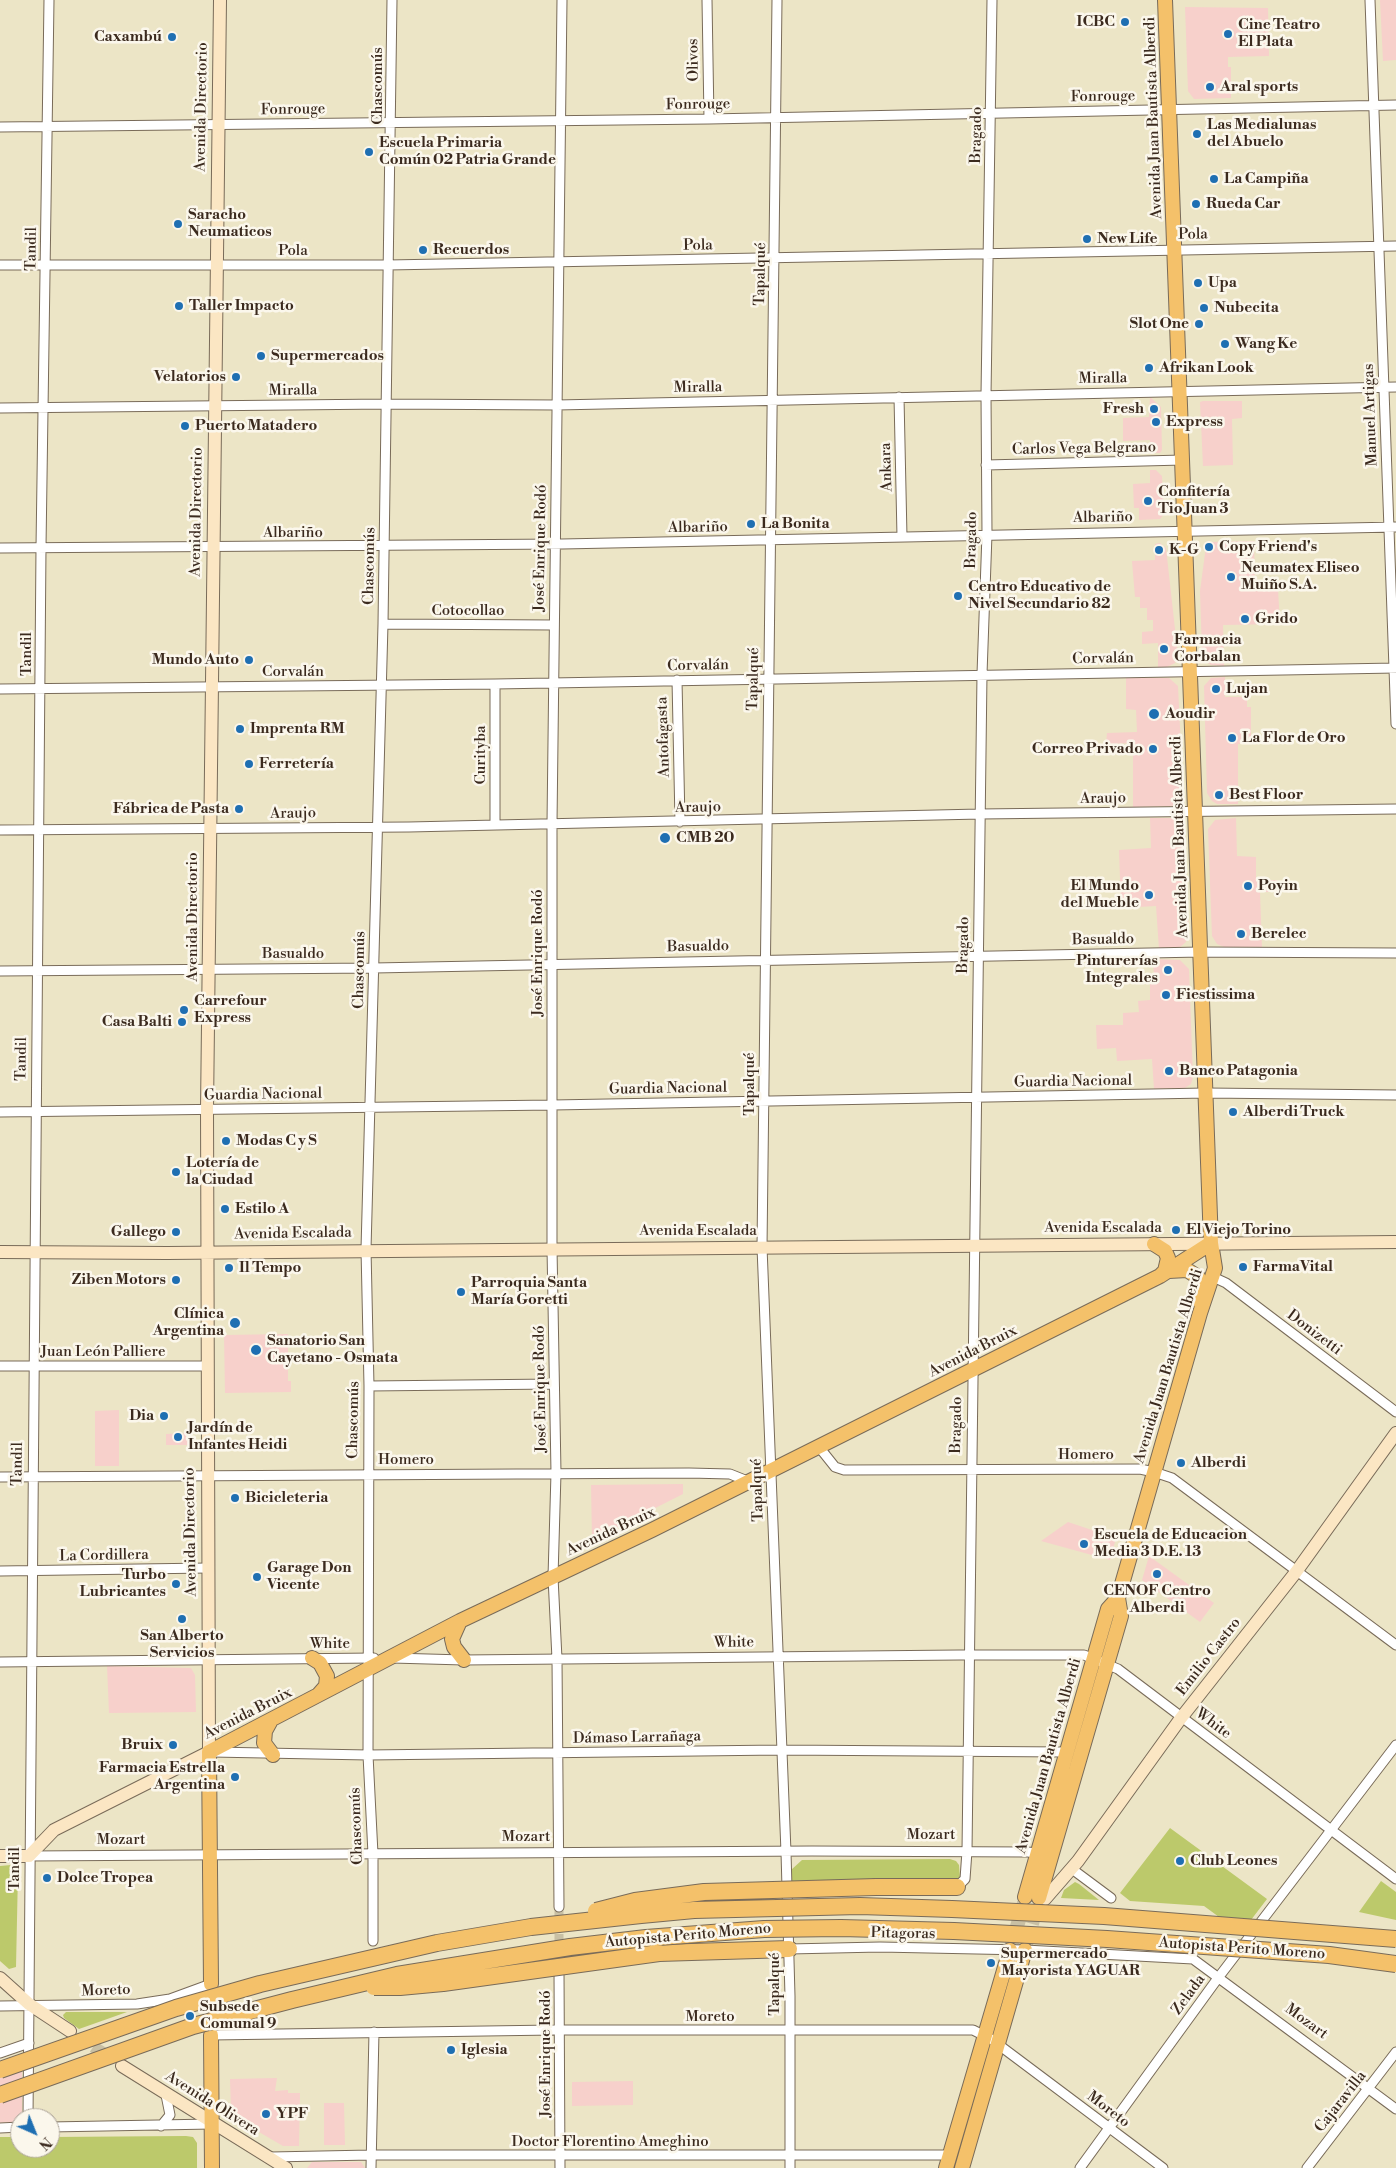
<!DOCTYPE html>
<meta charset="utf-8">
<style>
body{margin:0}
#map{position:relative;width:1396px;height:2168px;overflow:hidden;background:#ece5c6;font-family:"Libre Bodoni",serif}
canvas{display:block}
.north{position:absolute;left:10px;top:2108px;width:50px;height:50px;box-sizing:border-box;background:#fbf7ec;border:1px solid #aea59a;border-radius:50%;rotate:136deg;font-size:14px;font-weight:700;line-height:20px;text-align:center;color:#3b2a1e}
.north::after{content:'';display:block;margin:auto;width:18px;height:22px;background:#1f6fb2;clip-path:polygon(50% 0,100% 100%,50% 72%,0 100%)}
</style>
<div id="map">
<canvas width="1396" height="2168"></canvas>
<div class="north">N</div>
</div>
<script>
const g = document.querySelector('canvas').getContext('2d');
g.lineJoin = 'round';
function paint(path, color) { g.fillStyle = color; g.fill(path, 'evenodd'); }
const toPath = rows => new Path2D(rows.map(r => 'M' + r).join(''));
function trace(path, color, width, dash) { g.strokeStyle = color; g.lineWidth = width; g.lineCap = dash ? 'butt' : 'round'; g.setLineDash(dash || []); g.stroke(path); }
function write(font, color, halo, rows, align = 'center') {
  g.font = font + ' "Libre Bodoni",serif'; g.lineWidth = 5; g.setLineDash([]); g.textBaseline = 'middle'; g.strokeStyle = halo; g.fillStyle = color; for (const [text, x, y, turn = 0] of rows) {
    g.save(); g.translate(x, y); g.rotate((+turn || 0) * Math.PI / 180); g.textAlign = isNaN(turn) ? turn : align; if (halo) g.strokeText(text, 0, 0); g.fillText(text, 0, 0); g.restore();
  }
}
paint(toPath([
 [1380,0,1396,0,1396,60,1383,61],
 [1185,7,1268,8,1269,56,1228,57,1228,67,1231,67,1231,98,1194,99,1188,91],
 [1150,397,1161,407,1162,450,1160,453,1151,453,1150,440,1123,441,1123,418,1149,417],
 [1203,401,1242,401,1242,418,1232,419,1233,465,1203,466,1200,402],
 [1150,470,1156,470,1162,476,1164,514,1160,519,1139,520,1139,508,1134,508,1133,484,1150,483],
 [1254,541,1255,589,1278,589,1280,624,1223,625,1224,666,1211,665,1205,661,1202,653,1200,591,1206,546,1210,542],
 [1160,543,1166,548,1178,656,1175,663,1167,667,1158,667,1158,643,1142,644,1142,632,1153,631,1153,620,1147,620,1147,608,1140,608,1140,597,1135,597,1132,561,1155,560,1155,544],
 [1225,677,1225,697,1247,697,1247,707,1251,707,1251,743,1238,744,1238,804,1217,804,1212,801,1207,793,1204,686,1211,678],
 [1126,678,1169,678,1178,686,1183,790,1180,800,1172,806,1133,807,1133,743,1106,744,1107,733,1137,732,1136,710,1126,709],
 [1150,818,1177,818,1184,827,1189,934,1186,942,1179,948,1159,949,1156,906,1121,908,1119,850,1151,848],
 [1236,818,1237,856,1256,857,1256,880,1277,880,1277,892,1260,892,1262,948,1224,947,1217,944,1212,936,1208,829,1215,820],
 [1153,959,1180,960,1189,969,1193,1077,1191,1084,1185,1088,1154,1089,1152,1059,1117,1061,1116,1048,1097,1049,1096,1025,1123,1025,1123,1013,1139,1012,1138,1001,1150,1000,1150,977,1154,977],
 [288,1334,288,1381,291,1381,291,1392,225,1393,224,1335],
 [119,1410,119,1466,95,1466,95,1411],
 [191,1433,191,1445,166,1445,166,1434],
 [683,1484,683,1494,592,1540,591,1485],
 [1068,1522,1116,1538,1110,1560,1041,1541],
 [1149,1556,1214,1603,1200,1622,1142,1580],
 [107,1666,191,1668,195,1675,196,1712,109,1713],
 [22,2057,22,2118,16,2122,0,2123,0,2065],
 [277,2078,275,2091,288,2090,288,2093,300,2093,299,2146,283,2146,235,2118,231,2110,230,2079],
 [633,2081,633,2105,572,2106,572,2082],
 [324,2103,344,2103,345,2145,324,2145],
 [312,2162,361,2162,365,2168,307,2168]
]), '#f7d0cb');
paint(toPath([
 [1170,1828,1267,1899,1241,1933,1204,1906,1130,1901,1120,1893],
 [950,1859,956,1861,959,1865,960,1878,957,1880,792,1882,791,1870,802,1860],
 [11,1865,18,1872,16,1967,9,1969,0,1961,0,1866],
 [1381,1881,1396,1892,1396,1920,1359,1912],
 [1075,1882,1079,1884,1099,1900,1061,1898,1064,1890],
 [66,2012,127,2012,79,2029,64,2018,63,2015],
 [186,2136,193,2137,197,2143,197,2168,0,2168,0,2137,20,2137,20,2148,50,2148,50,2137]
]), '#bcc96b');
trace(toPath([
 [559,1907,559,1971]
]), '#c9c0a4', 9, [9, 4.5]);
trace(toPath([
 [78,2037,114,2060]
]), '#c9c0a4', 12, [12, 6]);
trace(toPath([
 [1026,1944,1038,1903],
 [1010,1950,1024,1903],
 [211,1988,211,2032]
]), '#c9c0a4', 14, [14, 7]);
const street = toPath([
 [707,0,709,119],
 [777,0,762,1247,786,1852,790,1996,790,2168],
 [1370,0,1396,724],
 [0,127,709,119,1396,105],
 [0,265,388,265,1396,246],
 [899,397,902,537],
 [0,408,386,404,557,405,1396,387],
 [986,465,1183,460],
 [0,548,562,544,1396,527],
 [383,624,554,625],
 [677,680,680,822],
 [495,684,495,825],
 [0,689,495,684,1396,668],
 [0,830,409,827,980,814,1396,809],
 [0,971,374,968,1201,952,1396,953],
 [0,1112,553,1105,1206,1093,1396,1095],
 [1213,1277,1226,1283,1396,1412],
 [0,1366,206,1366],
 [369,1386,554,1384],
 [819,1447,835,1467,844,1470,1140,1469,1154,1472,1172,1478,1396,1645],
 [0,1477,689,1473,730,1474,750,1482],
 [0,1571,208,1568],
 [392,1658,464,1660,959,1655,1084,1655,1118,1669,1396,1879],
 [0,1662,374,1658],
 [212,1752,368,1755,780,1750,1066,1752],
 [29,1856,812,1851,1028,1852,1042,1854],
 [1072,1869,1111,1898],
 [957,1887,965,1879,967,1851,982,674,987,534,986,395,992,0],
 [559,1907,557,1659,553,1577,556,1473,552,1248,552,823,562,0],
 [373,1941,373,1854,368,1755,369,1386,366,1249,383,624,392,0],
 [789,1949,880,1947,1025,1950,1193,1959,1396,2109],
 [559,1971,560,2168],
 [0,2006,137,2004,170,1999,211,1984],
 [211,2035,554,2030,973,2030,991,2039,1163,2168],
 [0,2053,29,2043],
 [28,2118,41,547,49,0],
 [161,2126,170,2115,166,2095],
 [50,2127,212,2124],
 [0,2128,20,2127],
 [271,2157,371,2155,950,2155],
 [371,2168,374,2032],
 [1080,2168,1218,1978,1396,1745],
 [1307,2168,1396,2052]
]);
const secondary = toPath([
 [0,1252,167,1253,1396,1242],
 [0,1856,29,1856,54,1830,209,1752,207,1109,220,0],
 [1045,1899,1078,1861,1181,1718,1296,1572,1396,1433],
 [0,1978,29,2004,70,2031],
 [122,2066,286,2168]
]);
const primary = toPath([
 [1154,1244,1165,1251,1168,1258,1165,1271,1160,1276],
 [1169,1271,1187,1270,1198,1277,1201,1283,1200,1302],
 [460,1621,452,1639,454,1647,464,1660],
 [312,1658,320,1663,327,1676,326,1686,319,1694],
 [270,1722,265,1731,264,1743,273,1755],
 [1025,1897,1108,1609,1118,1598,1200,1313,1215,1268,1211,1243,1165,0],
 [1039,1898,1121,1616,1118,1598],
 [211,1984,209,1752,460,1621,652,1530,1160,1276,1211,1243],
 [211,2035,212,2168],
 [946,2168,1010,1950],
 [962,2168,1025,1950]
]);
const highway = toPath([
 [876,1887,957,1887],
 [659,1953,789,1949]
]);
trace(street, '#796b59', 11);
trace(secondary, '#796b59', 14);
trace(primary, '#796b59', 16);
trace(highway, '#796b59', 18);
trace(street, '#fff', 9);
trace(secondary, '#fbe6c3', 12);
trace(primary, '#f4c16a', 14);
trace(highway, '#f4c16a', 16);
const highwayBridge = toPath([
 [596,1911,635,1901,704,1892,876,1887],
 [374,1987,400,1987,443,1983,659,1953],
 [0,2070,176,2008,260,1984,437,1943,531,1927,641,1915,694,1910,860,1906,952,1909,1104,1916,1396,1939],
 [0,2095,193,2026,292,2000,397,1975,570,1947,646,1938,764,1929,841,1928,954,1931,1107,1939,1329,1955,1396,1964]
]);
trace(highwayBridge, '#796b59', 18, []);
trace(highwayBridge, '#f4c16a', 16);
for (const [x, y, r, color] of [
 [1125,22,5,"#1f6fb2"],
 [1228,34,5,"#1f6fb2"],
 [172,37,5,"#1f6fb2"],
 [1210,87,5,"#1f6fb2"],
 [1197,134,5,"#1f6fb2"],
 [369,152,5,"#1f6fb2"],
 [1214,179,5,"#1f6fb2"],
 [1196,204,5,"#1f6fb2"],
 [178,224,5,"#1f6fb2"],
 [1087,239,5,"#1f6fb2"],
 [423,250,5,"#1f6fb2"],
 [1198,283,5,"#1f6fb2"],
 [179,306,5,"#1f6fb2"],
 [1204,308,5,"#1f6fb2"],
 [1199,324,5,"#1f6fb2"],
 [1225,344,5,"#1f6fb2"],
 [261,356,5,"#1f6fb2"],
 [1149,368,5,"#1f6fb2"],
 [236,377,5,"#1f6fb2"],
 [1154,409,5,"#1f6fb2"],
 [1156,422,5,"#1f6fb2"],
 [185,426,5,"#1f6fb2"],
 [1148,501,5,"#1f6fb2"],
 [751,524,5,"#1f6fb2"],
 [1209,547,5,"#1f6fb2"],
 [1159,550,5,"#1f6fb2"],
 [1231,577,5,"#1f6fb2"],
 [958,596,5,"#1f6fb2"],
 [1245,619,5,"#1f6fb2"],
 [1164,649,5,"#1f6fb2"],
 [249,660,5,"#1f6fb2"],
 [1216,689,5,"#1f6fb2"],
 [1154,714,6,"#1f6fb2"],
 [240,729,5,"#1f6fb2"],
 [1232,738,5,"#1f6fb2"],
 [1153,749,5,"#1f6fb2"],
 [249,764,5,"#1f6fb2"],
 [1219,795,5,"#1f6fb2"],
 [239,809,5,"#1f6fb2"],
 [665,838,6,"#1f6fb2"],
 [1248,886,5,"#1f6fb2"],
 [1149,895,5,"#1f6fb2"],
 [1241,934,5,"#1f6fb2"],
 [1168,970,5,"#1f6fb2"],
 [1166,995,5,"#1f6fb2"],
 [184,1010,5,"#1f6fb2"],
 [182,1022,5,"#1f6fb2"],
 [1169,1071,5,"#1f6fb2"],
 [1233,1112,5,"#1f6fb2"],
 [226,1141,5,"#1f6fb2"],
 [176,1172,5,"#1f6fb2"],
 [225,1209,5,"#1f6fb2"],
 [1176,1230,5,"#1f6fb2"],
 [176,1232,5,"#1f6fb2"],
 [1243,1267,5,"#1f6fb2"],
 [229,1268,5,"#1f6fb2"],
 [176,1280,5,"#1f6fb2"],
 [461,1292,5,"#1f6fb2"],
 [235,1323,6,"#1f6fb2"],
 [256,1350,6,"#1f6fb2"],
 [164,1416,5,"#1f6fb2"],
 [178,1437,5,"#1f6fb2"],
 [1181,1463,5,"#1f6fb2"],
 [235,1498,5,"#1f6fb2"],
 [1084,1544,5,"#1f6fb2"],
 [1157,1574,5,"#1f6fb2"],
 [257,1577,5,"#1f6fb2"],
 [176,1584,5,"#1f6fb2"],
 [182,1619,5,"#1f6fb2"],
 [173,1745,5,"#1f6fb2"],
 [235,1777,5,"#1f6fb2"],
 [1180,1861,5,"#1f6fb2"],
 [47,1878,5,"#1f6fb2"],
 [991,1963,5,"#1f6fb2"],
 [190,2016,5,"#1f6fb2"],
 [451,2050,5,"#1f6fb2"],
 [266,2114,5,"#1f6fb2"]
]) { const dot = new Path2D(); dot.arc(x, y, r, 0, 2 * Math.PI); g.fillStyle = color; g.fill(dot); trace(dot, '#fbf7ec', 2); }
write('bold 15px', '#3b2a1e', '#fbf7ec', [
 ["ICBC",1115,22,"right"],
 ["Cine Teatro",1238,25],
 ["El Plata",1238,42],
 ["Caxambú",162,37,"right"],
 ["Aral sports",1220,87],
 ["Las Medialunas",1207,125],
 ["del Abuelo",1207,142],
 ["Escuela Primaria",379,143],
 ["Común 02 Patria Grande",379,160],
 ["La Campiña",1224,179],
 ["Rueda Car",1206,204],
 ["Saracho",188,215],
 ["Neumaticos",188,232],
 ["New Life",1097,239],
 ["Recuerdos",433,250],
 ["Upa",1208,283],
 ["Taller Impacto",189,306],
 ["Nubecita",1214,308],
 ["Slot One",1189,324,"right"],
 ["Wang Ke",1235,344],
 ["Supermercados",271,356],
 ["Afrikan Look",1159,368],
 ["Velatorios",226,377,"right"],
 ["Fresh",1144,409,"right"],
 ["Express",1166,422],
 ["Puerto Matadero",195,426],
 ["Confitería",1158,492],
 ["Tio Juan 3",1158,509],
 ["La Bonita",761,524],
 ["Copy Friend's",1219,547],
 ["K-G",1169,550],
 ["Neumatex Eliseo",1241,568],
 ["Muiño S.A.",1241,585],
 ["Centro Educativo de",968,587],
 ["Nivel Secundario 82",968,604],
 ["Grido",1255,619],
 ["Farmacia",1174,640],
 ["Corbalan",1174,657],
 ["Mundo Auto",239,660,"right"],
 ["Lujan",1226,689],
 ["Aoudir",1165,714],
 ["Imprenta RM",250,729],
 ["La Flor de Oro",1242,738],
 ["Correo Privado",1143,749,"right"],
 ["Ferretería",259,764],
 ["Best Floor",1229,795],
 ["Fábrica de Pasta",229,809,"right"],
 ["CMB 20",676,838],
 ["El Mundo",1139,886,"right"],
 ["del Mueble",1139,903,"right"],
 ["Poyin",1258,886],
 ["Berelec",1251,934],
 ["Pinturerías",1158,961,"right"],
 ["Integrales",1158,978,"right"],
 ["Fiestissima",1176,995],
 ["Carrefour",194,1001],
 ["Express",194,1018],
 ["Casa Balti",172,1022,"right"],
 ["Banco Patagonia",1179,1071],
 ["Alberdi Truck",1243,1112],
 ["Modas C y S",236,1141],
 ["Lotería de",186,1163],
 ["la Ciudad",186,1180],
 ["Estilo A",235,1209],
 ["El Viejo Torino",1186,1230],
 ["Gallego",166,1232,"right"],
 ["FarmaVital",1253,1267],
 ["Il Tempo",239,1268],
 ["Ziben Motors",166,1280,"right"],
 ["Parroquia Santa",471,1283],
 ["María Goretti",471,1300],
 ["Clínica",224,1314,"right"],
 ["Argentina",224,1331,"right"],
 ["Sanatorio San",267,1341],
 ["Cayetano - Osmata",267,1358],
 ["Dia",154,1416,"right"],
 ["Jardín de",188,1428],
 ["Infantes Heidi",188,1445],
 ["Alberdi",1191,1463],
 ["Bicicleteria",245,1498],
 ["Escuela de Educacion",1094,1535],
 ["Media 3 D.E. 13",1094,1552],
 ["Garage Don",267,1568],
 ["Vicente",267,1585],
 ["Turbo",166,1575,"right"],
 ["Lubricantes",166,1592,"right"],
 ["CENOF Centro",1157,1591,"center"],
 ["Alberdi",1157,1608,"center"],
 ["San Alberto",182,1636,"center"],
 ["Servicios",182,1653,"center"],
 ["Bruix",163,1745,"right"],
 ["Farmacia Estrella",225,1768,"right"],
 ["Argentina",225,1785,"right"],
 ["Club Leones",1190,1861],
 ["Dolce Tropea",57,1878],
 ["Supermercado",1001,1954],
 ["Mayorista YAGUAR",1001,1971],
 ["Subsede",200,2007],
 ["Comunal 9",200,2024],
 ["Iglesia",461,2050],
 ["YPF",276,2114]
], 'left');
write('15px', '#3b2a1e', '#fbf7ec', [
 ["Olivos",694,60,-91],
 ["Chascomús",378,86,-90],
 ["Fonrouge",1103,97,-1],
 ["Fonrouge",698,105,-1],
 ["Avenida Directorio",202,107,-89],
 ["Fonrouge",293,110,-1],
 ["Avenida Juan Bautista Alberdi",1154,118,-92],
 ["Bragado",977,135,-89],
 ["Pola",1193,235,-1],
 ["Pola",698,246,-1],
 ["Tandil",32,249,-89],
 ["Pola",293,251],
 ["Tapalqué",761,274,-89],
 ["Miralla",1103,379,-1],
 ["Miralla",698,388,-1],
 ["Miralla",293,391,-1],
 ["Manuel Artigas",1371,415,-92],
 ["Carlos Vega Belgrano",1084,449,-1],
 ["Ankara",887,467,-92],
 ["Avenida Directorio",197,512,-89],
 ["Albariño",1103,518,-1],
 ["Albariño",698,528,-1],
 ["Albariño",293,533],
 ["Bragado",972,540,-89],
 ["José Enrique Rodó",541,548,-89],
 ["Chascomús",370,566,-89],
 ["Cotocollao",468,611],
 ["Tandil",27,654,-90],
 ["Corvalán",1103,659,-1],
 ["Corvalán",698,666,-1],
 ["Corvalán",293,672],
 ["Tapalqué",754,679,-89],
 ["Antofagasta",664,737,-92],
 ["Curityba",481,755,-90],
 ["Araujo",1103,799,-1],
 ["Araujo",698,808,-1],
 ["Araujo",293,814,-1],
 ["Avenida Juan Bautista Alberdi",1180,837,-92],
 ["Avenida Directorio",193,917,-90],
 ["Basualdo",1103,940,-1],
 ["Bragado",964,945,-89],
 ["Basualdo",698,947,-1],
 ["José Enrique Rodó",538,953,-90],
 ["Basualdo",293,954],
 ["Chascomús",360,970,-89],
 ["Tandil",22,1059,-89],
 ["Guardia Nacional",1073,1082,-1],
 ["Tapalqué",750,1084,-90],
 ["Guardia Nacional",668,1089,-1],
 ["Guardia Nacional",263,1095,-1],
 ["Avenida Escalada",1103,1228],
 ["Avenida Escalada",698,1231],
 ["Avenida Escalada",293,1234,-1],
 ["Donizetti",1314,1333,37],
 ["Juan León Palliere",103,1352],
 ["Avenida Bruix",973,1352,-27],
 ["Avenida Juan Bautista Alberdi",1169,1366,-73],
 ["José Enrique Rodó",541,1389,-91],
 ["Chascomús",354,1420,-89],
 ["Bragado",957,1425,-89],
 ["Homero",1086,1455],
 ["Homero",406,1460],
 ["Tandil",18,1464,-89],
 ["Tapalqué",758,1490,-92],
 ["Avenida Directorio",191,1532,-91],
 ["Avenida Bruix",611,1532,-25],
 ["La Cordillera",104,1556,-1],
 ["White",734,1643,-1],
 ["White",330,1644],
 ["Emilio Castro",1209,1657,-52],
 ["Avenida Bruix",248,1714,-27],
 ["White",1213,1724,37],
 ["Dámaso Larrañaga",637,1738,-1],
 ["Avenida Juan Bautista Alberdi",1049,1756,-74],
 ["Chascomús",357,1826,-92],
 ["Mozart",931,1835],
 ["Mozart",526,1837],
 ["Mozart",121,1840],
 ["Tandil",15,1869,-90],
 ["Pitagoras",903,1934,1],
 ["Autopista Perito Moreno",688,1936,-5],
 ["Autopista Perito Moreno",1242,1949,4],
 ["Tapalqué",775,1984,-90],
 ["Moreto",106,1991,-2],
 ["Zelada",1189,1995,-54],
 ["Moreto",710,2017],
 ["Mozart",1306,2022,36],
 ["José Enrique Rodó",546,2054,-90],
 ["Cajaravilla",1341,2102,-52],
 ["Avenida Olivera",212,2104,32],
 ["Moreto",1108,2110,37],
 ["Doctor Florentino Ameghino",610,2142]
]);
</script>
